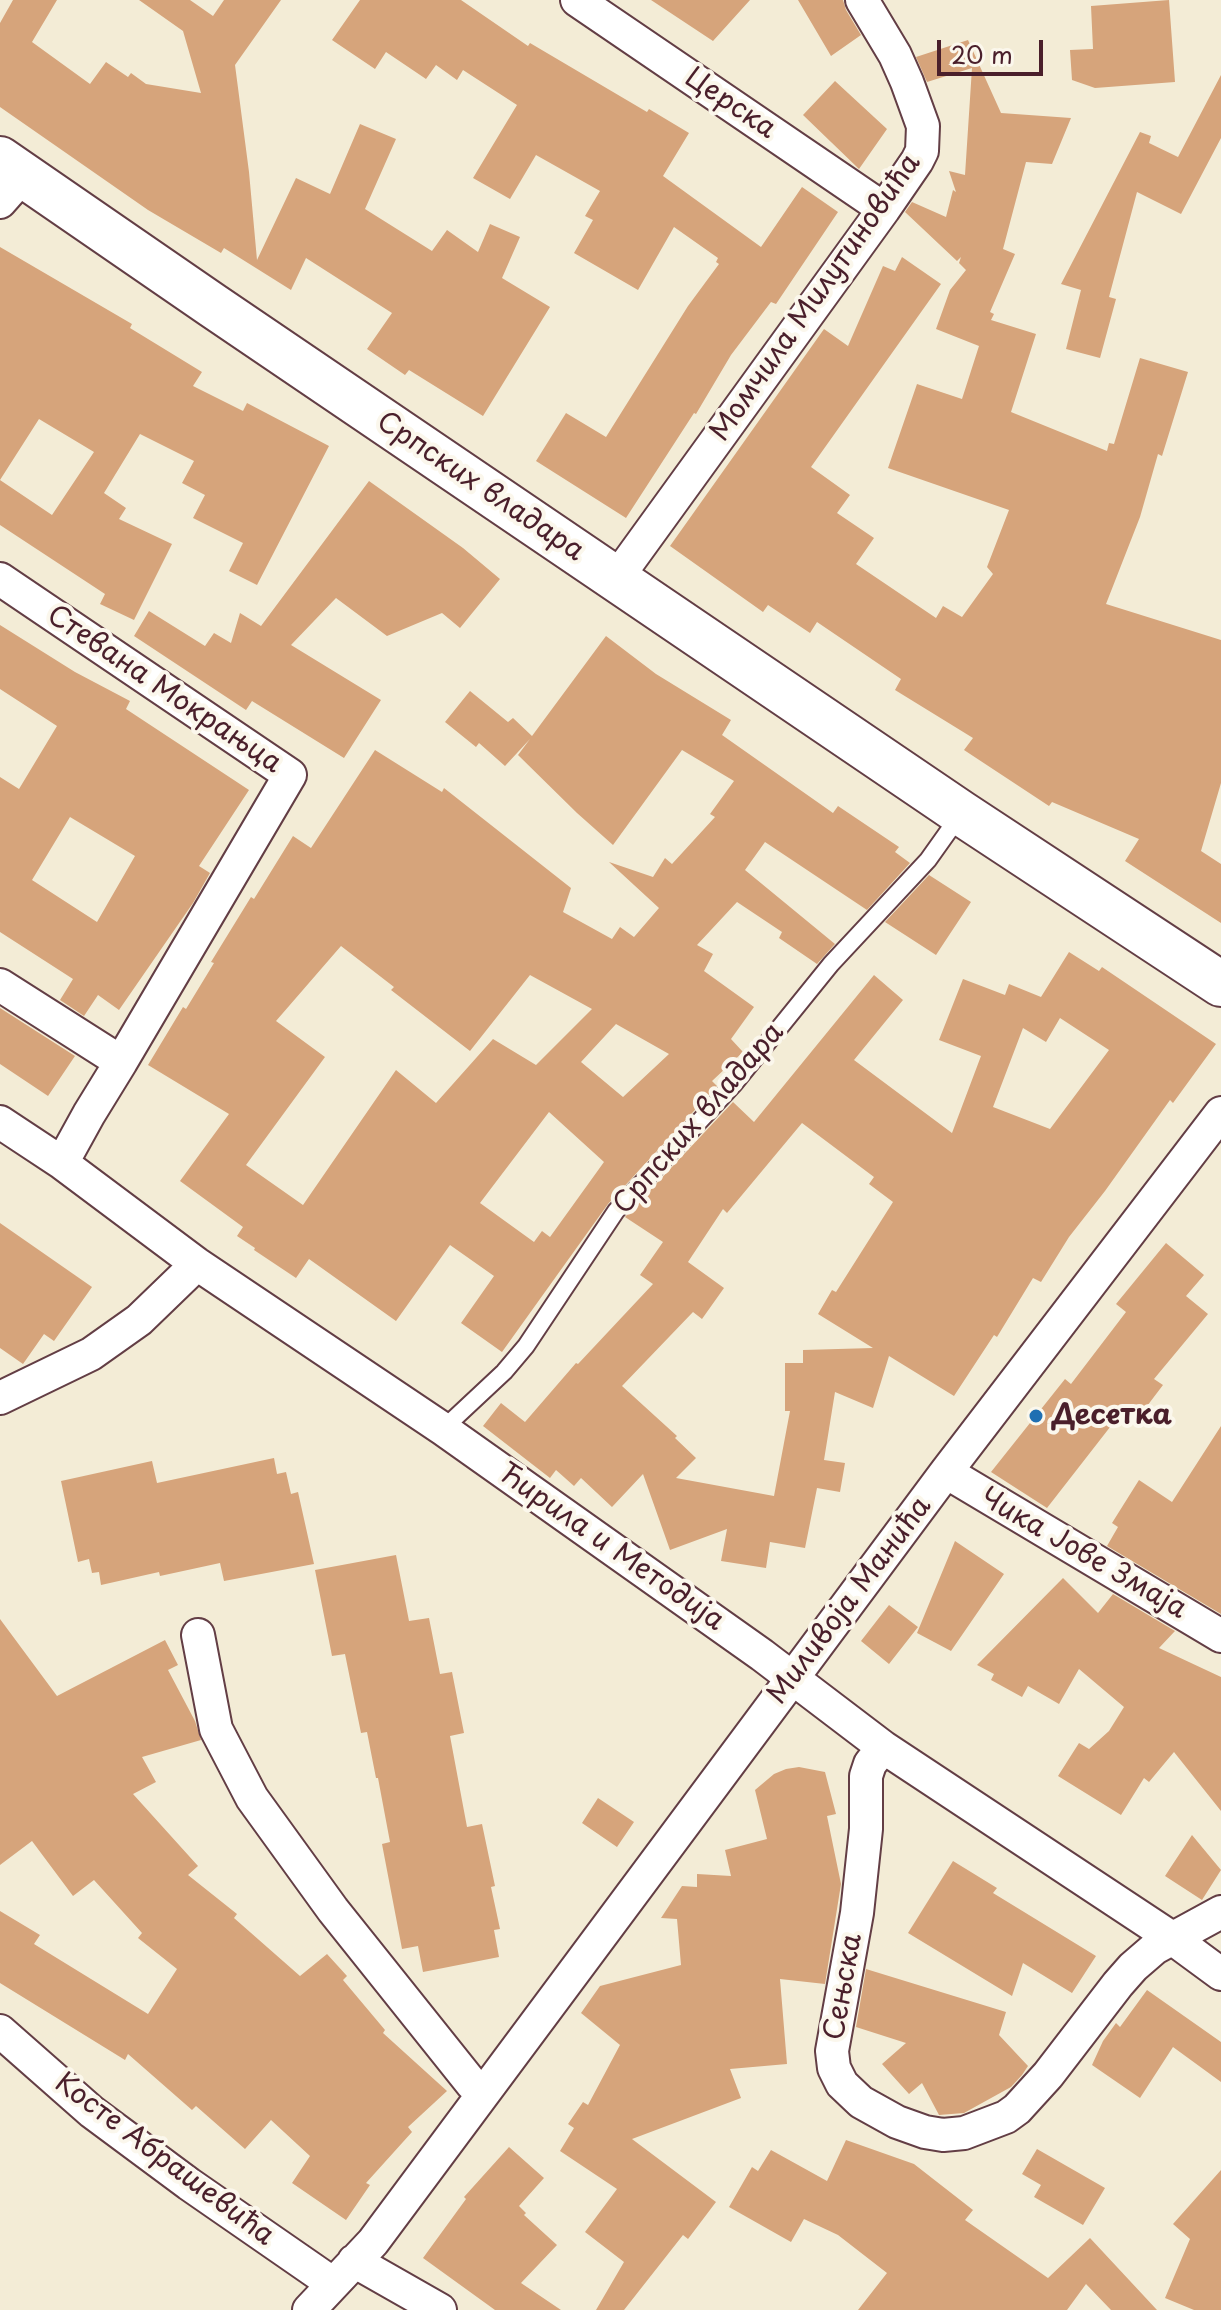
<!DOCTYPE html>
<meta charset="utf-8">
<style>
body{margin:0}
#map{position:relative;width:1221px;height:2310px;overflow:hidden;background:#f3ecd6;font-family:"Playpen Sans",sans-serif}
canvas{display:block}
.scale{position:absolute;left:937px;top:40px;width:106px;height:36px;box-sizing:border-box;border:4px solid #4a1f2b;border-top:0;padding-left:10px;font-size:24px;line-height:28px;white-space:nowrap;color:#4a1f2b;-webkit-text-stroke:6px #fbf7ec;paint-order:stroke}
</style>
<div id="map">
<canvas width="1221" height="2310"></canvas>
<div class="scale">20 m</div>
</div>
<script>
const g = document.querySelector('canvas').getContext('2d');
g.lineJoin = 'round';
function paint(path, color) { g.fillStyle = color; g.fill(path, 'evenodd'); }
const toPath = rows => new Path2D(rows.map(r => 'M' + r).join(''));
function trace(path, color, width, dash) { g.strokeStyle = color; g.lineWidth = width; g.lineCap = dash ? 'butt' : 'round'; g.setLineDash(dash || []); g.stroke(path); }
function write(font, color, halo, rows, align = 'center') {
  g.font = font + ' "Playpen Sans",sans-serif'; g.lineWidth = 8; g.setLineDash([]); g.textBaseline = 'middle'; g.strokeStyle = halo; g.fillStyle = color; for (const [text, x, y, turn = 0] of rows) {
    g.save(); g.translate(x, y); g.rotate((+turn || 0) * Math.PI / 180); g.textAlign = isNaN(turn) ? turn : align; if (halo) g.strokeText(text, 0, 0); g.fillText(text, 0, 0); g.restore();
  }
}
paint(toPath([
 [13,0,57,0,32,42,90,84,106,62,128,77,131,73,146,84,201,93,183,31,139,0,190,0,213,16,224,0,281,0,235,65,249,172,257,260,296,178,330,194,360,124,396,139,365,209,432,251,447,230,478,252,490,224,520,237,502,278,550,307,483,416,409,370,405,375,367,349,392,313,306,258,291,290,224,248,221,253,148,210,0,107,0,23],
 [360,0,461,0,528,46,530,43,647,112,649,109,689,133,663,176,761,247,802,187,838,212,776,304,771,302,731,355,696,414,694,413,626,518,536,461,566,413,606,437,688,306,719,264,716,262,718,258,674,227,638,290,574,253,593,220,585,216,600,191,536,155,510,199,473,178,517,105,463,70,457,80,436,65,426,79,386,52,375,69,332,40],
 [651,0,750,0,713,41],
 [798,0,843,0,846,10,861,35,831,56],
 [1169,0,1175,82,1095,88,1072,80,1070,50,1093,49,1091,6],
 [968,40,1001,113,1071,118,1052,164,1026,162,1003,249,1015,254,990,312,994,314,991,320,1036,334,1011,412,1107,451,1109,443,1114,444,1140,358,1188,372,1162,456,1158,454,1140,517,1106,604,1221,640,1221,783,1201,851,1221,864,1221,923,1125,861,1139,839,1052,802,1049,806,964,750,973,738,895,690,901,679,817,622,810,633,768,605,763,612,670,546,824,329,848,346,883,266,895,271,902,257,941,284,811,467,850,495,837,513,874,538,856,564,936,618,943,606,962,617,993,574,987,567,1009,510,888,468,917,384,962,399,979,346,936,329,950,290,966,270,959,263,961,257,957,261,905,212,912,202,946,217,953,190,956,192,949,171,965,175,972,68,927,82,916,57],
 [1221,75,1221,138,1181,214,1137,192,1109,297,1116,299,1100,358,1066,349,1081,290,1061,284,1140,132,1151,136,1149,143,1178,157],
 [835,81,887,129,859,169,803,115],
 [0,247,132,324,130,328,202,372,193,386,243,411,247,403,329,446,257,585,229,571,243,543,193,518,205,495,182,483,194,461,140,434,104,493,126,508,119,519,172,544,134,620,100,604,105,594,0,525],
 [39,419,94,452,52,515,0,480],
 [369,481,463,548,500,579,460,628,442,613,387,636,336,598,291,645,381,700,344,758,252,701,246,710,134,636,149,611,205,646,214,633,231,643,240,613,261,626],
 [0,625,75,672,130,701,126,709,249,790,199,866,210,873,193,903,119,1010,98,995,84,1016,60,1000,73,979,0,932,0,777,19,789,57,726,0,689],
 [70,817,135,856,97,922,32,880],
 [606,636,656,674,731,720,722,735,833,813,838,806,899,847,895,852,910,863,867,910,765,842,745,870,835,944,817,964,779,938,782,932,737,902,697,945,713,954,704,971,754,1007,731,1039,743,1052,712,1081,717,1086,608,1204,502,1352,461,1323,494,1276,450,1245,396,1321,309,1259,296,1278,254,1250,255,1248,237,1236,243,1227,180,1181,229,1114,148,1065,183,1007,186,1009,214,963,211,962,251,897,254,899,293,836,311,848,375,750,442,792,444,788,571,888,563,912,612,939,620,927,634,937,659,908,609,862,653,877,665,858,672,864,715,817,710,814,734,781,682,750,613,845,577,813,518,755,530,739,505,766,479,743,476,747,445,722,470,691,508,722,513,718,532,736],
 [341,946,394,987,391,990,470,1051,530,975,592,1009,536,1065,493,1039,436,1103,396,1070,303,1205,246,1165,325,1057,276,1021],
 [616,1024,669,1054,623,1097,581,1062],
 [549,1112,604,1162,550,1237,542,1231,534,1242,480,1203],
 [929,875,971,902,936,955,885,922],
 [1069,952,1099,971,1102,967,1216,1044,1173,1103,1170,1100,1105,1191,1069,1237,1041,1282,1033,1278,997,1337,994,1335,954,1396,889,1356,873,1408,835,1392,824,1460,845,1463,840,1492,817,1488,805,1548,770,1542,766,1568,721,1561,727,1529,670,1550,643,1474,612,1507,581,1478,574,1486,556,1470,550,1478,483,1426,501,1403,525,1422,576,1363,578,1364,653,1284,640,1275,663,1242,625,1217,733,1102,754,1122,874,975,903,1000,854,1060,952,1133,981,1056,939,1040,963,979,1005,995,1009,984,1041,997],
 [1060,1018,1109,1050,1050,1129,993,1107,1023,1028,1046,1042],
 [802,1123,874,1177,869,1184,893,1202,836,1292,832,1290,818,1314,873,1348,803,1350,803,1363,785,1363,785,1411,790,1411,774,1496,676,1478,696,1458,675,1438,677,1436,622,1386,693,1312,702,1319,724,1288,688,1262,723,1209,727,1213],
 [0,1008,75,1056,48,1096,0,1064],
 [0,1223,92,1287,54,1341,44,1334,23,1364,0,1348],
 [1166,1243,1204,1275,1186,1296,1208,1314,1154,1379,1163,1385,1141,1414,1128,1404,1047,1508,991,1472,1065,1379,1071,1384,1126,1312,1116,1304],
 [1221,1426,1221,1614,1107,1546,1118,1527,1112,1523,1139,1480,1172,1502],
 [274,1458,277,1474,286,1472,291,1494,298,1492,314,1564,224,1581,220,1563,160,1576,159,1572,101,1585,99,1572,92,1573,89,1559,78,1562,61,1481,152,1461,157,1483],
 [955,1541,1004,1574,951,1651,917,1633],
 [396,1555,409,1621,429,1618,440,1674,452,1672,464,1733,450,1736,467,1827,482,1824,495,1886,491,1887,500,1929,494,1930,499,1957,423,1972,418,1946,402,1949,382,1844,390,1842,378,1778,376,1778,367,1732,361,1733,345,1654,332,1656,315,1570],
 [1063,1578,1098,1613,1113,1594,1175,1631,1159,1648,1221,1677,1221,1811,1174,1752,1149,1782,1144,1778,1121,1815,1058,1776,1079,1743,1089,1749,1109,1731,1124,1707,1079,1669,1059,1704,1028,1686,1022,1697,991,1680,994,1674,977,1665],
 [889,1605,918,1627,889,1664,861,1641],
 [0,1619,57,1696,165,1640,178,1665,168,1670,195,1721,201,1740,142,1757,156,1782,133,1794,198,1866,188,1875,237,1914,234,1918,300,1976,327,1954,347,1976,343,1980,385,2030,383,2033,447,2091,408,2127,412,2132,366,2183,370,2185,346,2220,292,2183,310,2156,271,2120,245,2149,196,2106,192,2110,128,2054,125,2060,0,1983,0,1911,40,1935,34,1944,148,2014,177,1969,138,1938,142,1933,94,1880,73,1896,32,1841,0,1865],
 [799,1767,825,1772,836,1814,827,1816,841,1884,825,1984,780,1979,787,2064,730,2069,741,2098,632,2139,716,2202,688,2239,683,2235,624,2310,596,2310,624,2262,585,2232,617,2189,560,2151,574,2128,568,2124,583,2102,588,2105,620,2045,581,2013,600,1986,681,1965,677,1919,661,1918,682,1886,697,1887,697,1874,731,1876,725,1850,767,1839,755,1790,774,1774,786,1769],
 [598,1798,634,1822,617,1847,582,1823],
 [1192,1835,1221,1870,1202,1900,1165,1876],
 [953,1861,997,1888,993,1893,1096,1956,1072,1993,1023,1963,1012,1996,908,1933],
 [866,1969,1006,2012,999,2035,1028,2066,1022,2075,1011,2087,964,2113,939,2115,922,2083,909,2094,882,2064,906,2043,856,2027],
 [1147,1990,1221,2042,1221,2082,1173,2047,1140,2098,1092,2065,1103,2041,1116,2023,1120,2027],
 [846,2140,914,2164,973,2210,965,2220,1048,2278,1090,2238,1157,2310,1111,2310,1086,2284,1067,2310,858,2310,887,2273,838,2235,804,2219,791,2242,729,2207,752,2167,758,2171,771,2150,827,2181],
 [509,2147,544,2178,519,2206,526,2213,524,2215,557,2245,521,2283,561,2310,495,2310,423,2258,466,2199,464,2197],
 [1037,2149,1105,2188,1083,2225,1034,2197,1041,2185,1022,2174],
 [1221,2170,1221,2310,1194,2310,1165,2298,1190,2239,1173,2224]
]), '#d6a47b');
const service = toPath([
 [443,1429,504,1372,526,1346,616,1211,734,1084,831,964,928,860,960,815]
]);
const minor = toPath([
 [577,0,884,209],
 [0,202,23,176],
 [0,579,290,775,121,1062],
 [616,579,884,209,917,161,922,151,923,126,907,82,895,55,862,0],
 [0,985,121,1062,89,1114,62,1163],
 [0,1122,62,1163,197,1264,443,1429,762,1655,883,1747,1172,1938,1221,1974],
 [0,1398,91,1354,139,1320,197,1264],
 [946,1472,1221,1636],
 [198,1635,216,1729,252,1798,333,1910,472,2084,483,2092],
 [883,1747,870,1764,866,1776,866,1829,857,1913,832,2051,834,2068,842,2084,861,2102,897,2122,925,2132,943,2135,964,2133,1006,2117,1017,2109,1048,2075,1118,1984,1133,1967,1155,1948,1221,1912],
 [0,2031,92,2112,189,2184,332,2283],
 [354,2261,440,2310],
 [309,2310,373,2242,946,1472,1221,1113]
]);
const secondary = toPath([
 [0,159,212,305,961,813,1221,984]
]);
trace(service, '#633e45', 20);
trace(minor, '#633e45', 36);
trace(secondary, '#633e45', 48);
trace(service, '#fff', 16);
trace(minor, '#fff', 32);
trace(secondary, '#fff', 44);
for (const [x, y, r, color] of [
 [1036,1416,8,"#1f6fb2"]
]) { const dot = new Path2D(); dot.arc(x, y, r, 0, 2 * Math.PI); g.fillStyle = color; g.fill(dot); trace(dot, '#fbf7ec', 3); }
write('28px', '#4a1f2b', '#fbf7ec', [
 ["Церска",730,104,34],
 ["Момчила Милутиновића",816,298,-55],
 ["Српских владара",480,487,34],
 ["Стевана Мокрањца",164,690,34],
 ["Српских владара",699,1119,-49],
 ["Ћирила и Методија",611,1548,35],
 ["Чика Јове Змаја",1083,1554,30],
 ["Миливоја Манића",850,1601,-53],
 ["Сењска",844,1987,-80],
 ["Косте Абрашевића",164,2160,37]
]);
write('bold 28px', '#4a1f2b', '#fbf7ec', [
 ["Десетка",1052,1416]
], 'left');
</script>
